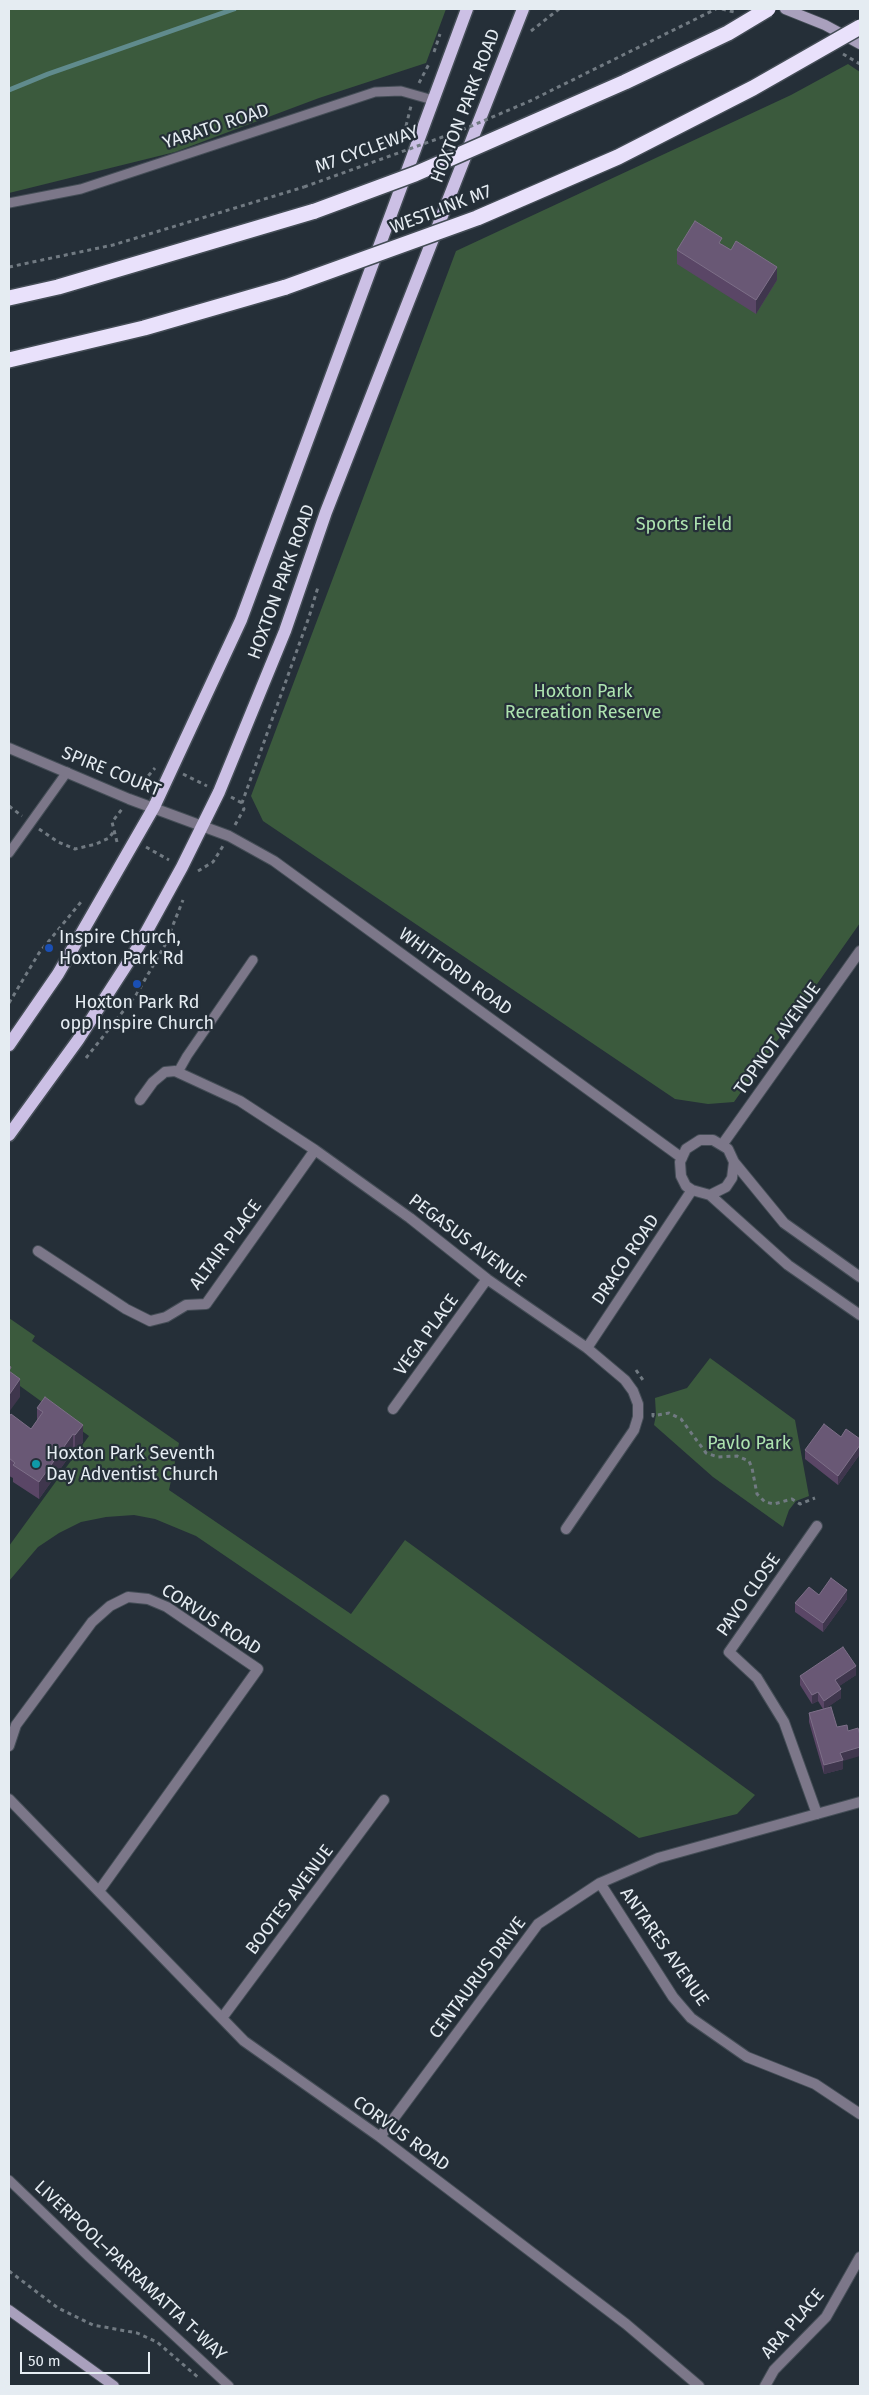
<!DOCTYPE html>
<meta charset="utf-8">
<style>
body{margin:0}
#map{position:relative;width:869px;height:2395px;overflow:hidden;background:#252f38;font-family:"Fira Sans",sans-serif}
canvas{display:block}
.frame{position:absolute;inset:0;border:10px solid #e5ecf2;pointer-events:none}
.scale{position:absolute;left:20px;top:2352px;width:130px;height:22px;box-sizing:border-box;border:2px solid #e5ecf2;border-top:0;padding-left:6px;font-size:15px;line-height:18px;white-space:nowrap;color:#e5ecf2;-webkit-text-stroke:4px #252f38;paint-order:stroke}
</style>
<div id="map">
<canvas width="869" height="2395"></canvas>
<div class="frame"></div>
<div class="scale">50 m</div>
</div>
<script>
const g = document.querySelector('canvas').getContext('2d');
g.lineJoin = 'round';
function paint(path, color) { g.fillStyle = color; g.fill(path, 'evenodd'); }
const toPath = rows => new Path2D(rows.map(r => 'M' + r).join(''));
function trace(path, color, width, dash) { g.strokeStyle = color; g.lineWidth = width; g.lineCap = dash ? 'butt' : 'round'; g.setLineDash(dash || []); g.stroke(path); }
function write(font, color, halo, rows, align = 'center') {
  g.font = font + ' "Fira Sans",sans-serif'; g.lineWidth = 4.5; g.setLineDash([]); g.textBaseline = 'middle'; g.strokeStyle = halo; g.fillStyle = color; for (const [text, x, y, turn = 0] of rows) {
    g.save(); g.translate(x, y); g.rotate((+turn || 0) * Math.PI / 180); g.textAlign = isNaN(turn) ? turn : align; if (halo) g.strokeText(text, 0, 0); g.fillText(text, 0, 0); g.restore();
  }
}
paint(toPath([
 [9,9,446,9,426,63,319,98,175,152,9,193],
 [848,64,860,72,860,923,734,1102,708,1104,675,1099,263,821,251,796,456,251,791,95],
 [9,1318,35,1336,32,1341,179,1443,169,1490,351,1614,405,1540,755,1795,737,1814,639,1838,196,1536,155,1519,134,1515,106,1517,81,1522,59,1533,38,1547,9,1581,9,1546,89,1436,9,1378],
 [710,1358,795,1420,809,1496,796,1501,789,1510,783,1527,713,1477,654,1425,656,1415,655,1398,687,1388]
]), '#3b5a3d');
trace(toPath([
 [9,90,48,74,234,9]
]), '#608b8d', 5);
const lane = toPath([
 [9,203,81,189,375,92,401,91,433,100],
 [9,853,67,772],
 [178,1072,187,1056,253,960],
 [9,2180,89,2257,229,2386]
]);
const street = toPath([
 [9,748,129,799,229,836,274,861,682,1158],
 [140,1100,153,1082,165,1072,175,1071,240,1101,315,1150,410,1218,487,1279,587,1348,625,1380,633,1391,638,1404,638,1417,634,1430,566,1529],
 [722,1145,860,951],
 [734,1162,784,1223,860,1277],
 [710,1195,726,1187,732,1178,734,1162,728,1149,713,1140,700,1140,686,1149,680,1162,681,1176,686,1186,692,1190,710,1195,788,1265,860,1315],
 [38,1251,126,1309,150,1321,166,1317,186,1305,206,1304,315,1150],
 [587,1348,692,1190],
 [393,1409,487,1279],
 [9,1746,16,1725,92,1622,110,1606,128,1597,148,1599,167,1607,258,1669,99,1891],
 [9,1799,244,2041,380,2137,626,2324,699,2386],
 [817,1814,784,1722,757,1678,729,1652,817,1526],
 [600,1883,673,1997,691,2018,747,2057,815,2084,860,2114],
 [222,2018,384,1800],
 [380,2137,538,1924,600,1883,658,1858,860,1802],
 [765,2386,774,2370,826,2317,860,2257]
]);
const secondary = toPath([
 [785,9,825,25,860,44],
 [9,2310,114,2386]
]);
const primary = toPath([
 [9,1045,58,974,154,807,241,620,467,9],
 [9,1135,78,1040,138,947,182,867,219,792,285,631,326,512,523,9]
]);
const highway = toPath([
 [9,298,58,287,315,211],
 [9,360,144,328,286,287]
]);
trace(lane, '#444d56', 11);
trace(street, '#444d56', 12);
trace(secondary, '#444d56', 12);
trace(primary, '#444d56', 15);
trace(highway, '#444d56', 18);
trace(toPath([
 [722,9,734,12],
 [531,31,559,9],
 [434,52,440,34],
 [843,54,860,64],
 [419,83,430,62],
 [406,126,411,106],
 [9,267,113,245,304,187],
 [183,774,207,786],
 [138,788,155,768],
 [231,797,242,803],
 [9,806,22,816],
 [235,825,244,809,242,803,309,617,318,587],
 [39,829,58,842,75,849,96,844,109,838,114,831],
 [117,842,112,822,122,809],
 [146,847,169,860],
 [198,871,213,862,223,846],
 [9,1003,39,953,81,902],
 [86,1058,136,995,165,945,183,900],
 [636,1370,645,1383],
 [653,1413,653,1416,669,1413,681,1419,706,1453,718,1457,737,1456,749,1461,752,1468,757,1494,765,1502,774,1504,792,1499,800,1504,815,1498],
 [9,2271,58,2308,93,2325,137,2333,157,2342,200,2379]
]), '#717a82', 3, [4, 4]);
trace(lane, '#7c7789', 9);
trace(street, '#7c7789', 10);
trace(secondary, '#a9a0bd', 10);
trace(primary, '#ccc0e5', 12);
trace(highway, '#e9e1fb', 15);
const highwayBridge = toPath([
 [315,211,415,174,625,82,728,33,768,9],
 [286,287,477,218,618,157,753,88,860,27]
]);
trace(highwayBridge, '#444d56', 18, []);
trace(toPath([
 [304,187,462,130,530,101,716,9]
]), '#717a82', 3, [4, 4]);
trace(highwayBridge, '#e9e1fb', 15);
paint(toPath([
 [722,244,777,280,756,314,677,264,677,250],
 [45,1397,83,1442,75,1453,73,1451,39,1499,13,1482,13,1478,9,1476,9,1417,31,1429,37,1421,37,1408],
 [841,1437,860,1439,860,1454,838,1485,805,1459,805,1450],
 [819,1595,847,1599,823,1632,795,1612,795,1603],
 [856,1675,839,1686,841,1698,824,1709,843,1761,843,1769,824,1774,809,1722,809,1713,823,1709,818,1701,812,1704,800,1685,800,1676]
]), '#5a4666');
paint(toPath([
 [777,267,777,280,756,314,756,300],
 [20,1379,20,1397,9,1412,9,1395],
 [83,1425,83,1442,75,1453,75,1435],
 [73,1434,73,1451,39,1499,39,1482],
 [860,1445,860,1454,838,1485,838,1476],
 [847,1590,847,1599,823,1632,823,1623],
 [856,1666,856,1675,835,1689,835,1680],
 [841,1689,841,1698,824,1710,824,1701],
 [818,1692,818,1701,812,1704,812,1695],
 [860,1747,860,1756,843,1761,843,1769,824,1774,824,1765,840,1753]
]), '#3f364d');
const building = toPath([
 [695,221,722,238,719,243,731,250,736,241,777,267,756,300,677,250,695,221],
 [9,1366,11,1367,9,1371,20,1379,9,1395,9,1366],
 [45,1397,83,1425,75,1435,73,1434,39,1482,13,1465,15,1463,9,1458,9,1417,11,1414,31,1429,43,1412,37,1408,45,1397],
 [824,1424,841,1437,846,1429,860,1439,860,1445,838,1476,805,1450,824,1424],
 [831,1578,847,1590,823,1623,795,1603,809,1587,819,1595,831,1578],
 [843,1647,856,1666,835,1680,841,1689,824,1701,818,1692,812,1695,800,1676,843,1647],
 [831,1707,837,1727,847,1725,848,1731,858,1728,860,1735,860,1747,840,1753,843,1760,824,1765,809,1713,831,1707]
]);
paint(building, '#695875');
trace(building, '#7d6f88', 1);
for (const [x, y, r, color] of [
 [49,948,5,"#1a4fb4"],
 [137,984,5,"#1a4fb4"],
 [36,1464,5,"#0f9aa8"]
]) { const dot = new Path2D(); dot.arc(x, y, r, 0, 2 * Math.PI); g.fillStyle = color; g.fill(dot); trace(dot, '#252f38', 2); }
write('18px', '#e5ecf2', '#252f38', [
 ["HOXTON PARK ROAD",466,106,-69],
 ["YARATO ROAD",216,127,-18],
 ["M7 CYCLEWAY",367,150,-20],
 ["WESTLINK M7",441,210,-21],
 ["HOXTON PARK ROAD",282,582,-70],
 ["SPIRE COURT",111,772,22],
 ["WHITFORD ROAD",455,972,36],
 ["TOPNOT AVENUE",778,1039,-54],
 ["PEGASUS AVENUE",467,1241,37],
 ["ALTAIR PLACE",226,1245,-53],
 ["DRACO ROAD",626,1260,-56],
 ["VEGA PLACE",427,1335,-54],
 ["PAVO CLOSE",749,1595,-55],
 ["CORVUS ROAD",211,1620,33],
 ["BOOTES AVENUE",290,1900,-53],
 ["ANTARES AVENUE",664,1947,55],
 ["CENTAURUS DRIVE",478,1978,-53],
 ["CORVUS ROAD",401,2134,36],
 ["LIVERPOOL–PARRAMATTA T-WAY",130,2271,43],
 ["ARA PLACE",793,2324,-49]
]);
write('18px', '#ade3af', '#252f38', [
 ["Sports Field",684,525],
 ["Hoxton Park",583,692],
 ["Recreation Reserve",583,713],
 ["Pavlo Park",749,1444]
]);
write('18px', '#e5ecf2', '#252f38', [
 ["Inspire Church,",59,938],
 ["Hoxton Park Rd",59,959],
 ["Hoxton Park Rd",137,1003,"center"],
 ["opp Inspire Church",137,1024,"center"],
 ["Hoxton Park Seventh",46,1454],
 ["Day Adventist Church",46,1475]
], 'left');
</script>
